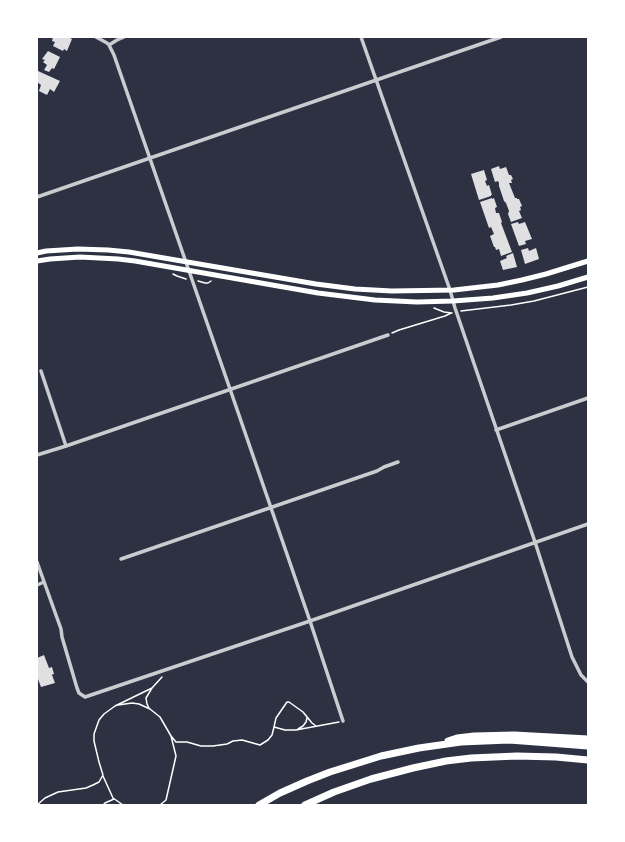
<!DOCTYPE html>
<style>
body{margin:0}
#map{position:relative;width:625px;height:842px;overflow:hidden;background:#2d3142;font-family:Figtree,sans-serif}
canvas{display:block}
.frame{position:absolute;inset:0;border:38px solid #fff;pointer-events:none}
</style>
<div id="map">
<canvas width="625" height="842"></canvas>
<div class="frame"></div>
</div>
<script>
const g = document.querySelector('canvas').getContext('2d');
g.lineJoin = 'round';
function paint(path, color) { g.fillStyle = color; g.fill(path, 'evenodd'); }
const toPath = rows => new Path2D(rows.map(r => 'M' + r).join(''));
function trace(path, color, width, dash) { g.strokeStyle = color; g.lineWidth = width; g.lineCap = dash ? 'butt' : 'round'; g.setLineDash(dash || []); g.stroke(path); }
paint(toPath([
 [53,37,68,37,72,39,67,51,64,49,63,51,53,46,55,42,52,41],
 [48,51,60,57,54,69,52,68,49,72,44,70,47,65,43,62,45,60,42,59],
 [38,71,60,81,54,92,50,89,47,95,39,91,41,85,37,82,38,80,37,79,37,74],
 [499,166,500,169,506,167,509,175,511,175,513,179,511,180,512,183,509,183,515,198,517,198,517,199,519,199,522,206,520,207,521,210,519,211,522,218,511,222,508,214,509,211,506,203,504,201,499,186,499,183,498,181,495,182,491,169],
 [484,170,487,180,485,181,487,186,489,185,492,195,491,195,491,196,479,200,471,174],
 [492,198,492,199,494,198,497,207,495,208,496,213,499,213,502,222,501,223,512,252,501,256,499,249,496,250,495,247,494,247,490,236,494,234,491,227,489,228,480,202],
 [518,222,519,224,525,222,532,239,525,241,526,244,519,246,511,224],
 [528,248,529,251,536,248,539,259,525,264,521,250],
 [513,253,517,267,503,270,500,261,507,258,506,256],
 [44,655,49,668,52,667,54,674,51,675,52,675,55,683,41,687,38,679,37,679,37,658]
]), '#e0e0e3');
trace(toPath([
 [173,274,177,276,186,279],
 [198,281,205,283,208,283,211,281],
 [434,308,444,312,452,313],
 [461,311,511,305,534,301,588,287],
 [392,333,399,330,445,316,451,313],
 [118,705,132,703,139,704,150,709,160,717,171,736,176,756,166,800,160,805],
 [149,708,147,704,146,698,152,688],
 [274,727,276,718,287,702,289,702,303,712,312,723,316,726],
 [298,729,303,726,306,722,307,718],
 [171,736,176,742,187,742,201,746,213,746,227,744,233,741,242,740,260,745,268,740,272,735,274,727,285,730,296,730,339,722],
 [103,776,113,798,123,805],
 [37,805,45,798,58,792,86,788,93,785,99,782,103,775,99,762,94,741,94,734,99,720,104,714,115,706,152,688,162,677],
 [103,805,105,803,114,799]
]), '#fff', 1.5);
trace(toPath([
 [96,37,107,43,109,45,114,55,230,389,310,621,343,721],
 [361,37,450,290,455,308,535,542,572,657,581,675,588,682],
 [109,45,117,40,124,37],
 [37,197,501,37],
 [41,371,66,446],
 [496,430,588,398],
 [37,455,66,446,388,335],
 [121,559,377,471,384,467,398,462],
 [37,562,61,629,62,637,77,688,79,693,85,697,310,621,588,524],
 [37,585,44,582]
]), '#caccd0', 3.5);
trace(toPath([
 [37,253,46,251,78,249,108,250,129,252,316,284,355,289,392,291,454,290,498,285,522,280,546,274,588,261],
 [37,261,50,259,80,257,118,259,135,261,318,293,375,300,417,302,453,301,493,298,527,293,558,286,588,277]
]), '#fff', 5);
trace(toPath([
 [448,741,457,738,474,736,514,735,588,739],
 [259,805,280,793,307,781,330,772,381,756,419,748,461,742,509,740,536,742,588,746],
 [305,805,334,792,371,779,413,768,446,761,471,758,517,756,556,757,588,760]
]), '#fff', 7);
</script>
